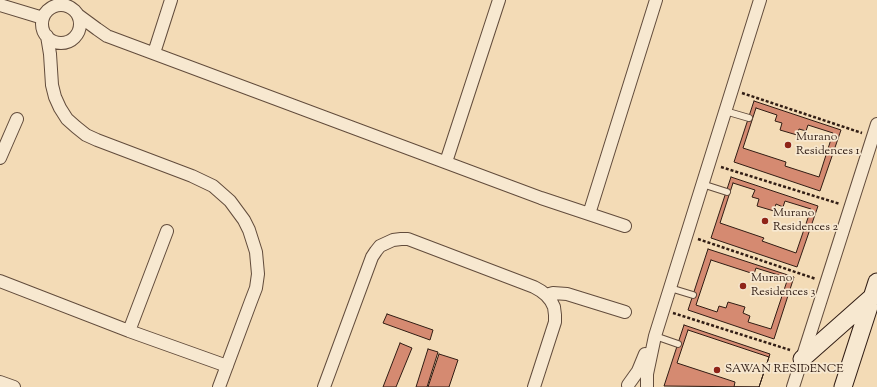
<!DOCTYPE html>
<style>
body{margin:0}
canvas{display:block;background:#f3dbb6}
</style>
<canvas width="877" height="387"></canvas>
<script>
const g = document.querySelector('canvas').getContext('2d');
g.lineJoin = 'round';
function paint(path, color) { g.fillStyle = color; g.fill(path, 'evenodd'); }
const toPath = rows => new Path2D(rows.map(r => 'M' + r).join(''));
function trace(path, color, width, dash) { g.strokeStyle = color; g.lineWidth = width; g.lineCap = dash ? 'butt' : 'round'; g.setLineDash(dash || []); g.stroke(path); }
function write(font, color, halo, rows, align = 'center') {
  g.font = font + ' "Sorts Mill Goudy",serif'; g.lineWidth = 3.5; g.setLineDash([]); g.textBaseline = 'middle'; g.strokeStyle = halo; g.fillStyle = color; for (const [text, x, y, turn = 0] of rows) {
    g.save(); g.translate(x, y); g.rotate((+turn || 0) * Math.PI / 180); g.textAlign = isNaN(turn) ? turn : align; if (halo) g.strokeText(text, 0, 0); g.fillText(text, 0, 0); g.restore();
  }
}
const building = toPath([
 [754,101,841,130,820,191,734,162,754,101],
 [756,108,777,115,775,121,782,123,780,130,797,135,799,129,806,131,808,125,833,133,819,177,785,166,786,162,743,148,756,108],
 [731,177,818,206,797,267,711,238,731,177],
 [733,183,755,190,752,197,759,199,757,206,774,211,776,204,783,207,785,201,811,209,796,253,762,241,764,238,720,223,733,183],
 [708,249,794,277,774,339,688,310,708,249],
 [711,260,754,274,756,268,788,278,771,329,748,322,750,316,743,313,745,307,728,302,726,308,719,306,717,312,696,305,711,260],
 [387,314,433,330,430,340,383,323,387,314],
 [684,325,770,354,759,387,664,386,684,325],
 [688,330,769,357,759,387,734,387,735,382,677,363,688,330],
 [400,343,412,348,396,387,383,387,400,343],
 [428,349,438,352,427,387,416,387,428,349],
 [439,354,458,360,449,387,428,387,439,354]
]);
paint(building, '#d58a71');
trace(building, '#311d14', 1);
const service = toPath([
 [725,111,749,118],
 [702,184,727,192],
 [670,288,693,295],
 [655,336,678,344]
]);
const minor = toPath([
 [0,5,43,18],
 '42 24a19 19 0 1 1 38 0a19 19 0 1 1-38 0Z',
 [78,15,97,29,107,36,541,198,625,226],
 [47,36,50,54,52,85,55,97,60,108,67,119,76,127,86,135,97,140,192,176,213,186,230,201,244,220,249,230,256,252,258,274,256,288,251,301,219,387],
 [154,53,171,0],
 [0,158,17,119],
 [446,162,499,0],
 [589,214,656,0],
 [0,281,129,331,227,366],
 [546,295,553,293,567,294,625,312],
 [129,331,167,231],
 [0,382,14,387],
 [628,385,638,371,645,354],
 [324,387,372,257,376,251,380,246,393,240,401,239,408,239,534,287,541,291,546,295,551,301,554,307,555,315,555,322,534,387],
 [647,387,647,374,655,336,760,0],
 [793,387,877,124]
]);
const secondary = toPath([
 [802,359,872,297],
 [843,387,877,282]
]);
trace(service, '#624c3c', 8);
trace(minor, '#624c3c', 14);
trace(secondary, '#311d14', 19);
trace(toPath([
 [742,93,862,133],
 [721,167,840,204],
 [698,239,816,279],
 [673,313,790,350]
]), '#311d14', 2.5, [3, 2]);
trace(service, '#f7e8d0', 6);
trace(minor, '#f7e8d0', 12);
trace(secondary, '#f7e8d0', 17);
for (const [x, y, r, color] of [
 [788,145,4,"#8f2418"],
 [765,221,4,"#8f2418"],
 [743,286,4,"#8f2418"],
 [717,370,4,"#8f2418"]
]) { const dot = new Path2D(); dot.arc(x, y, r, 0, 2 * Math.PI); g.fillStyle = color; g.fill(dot); trace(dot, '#f7e8d0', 1.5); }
write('12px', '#311d14', '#f7e8d0', [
 ["Murano",796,138],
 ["Residences 1",796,152],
 ["Murano",773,214],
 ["Residences 2",773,228],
 ["Murano",751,279],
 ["Residences 3",751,293],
 ["SAWAN RESIDENCE",725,370]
], 'left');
</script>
